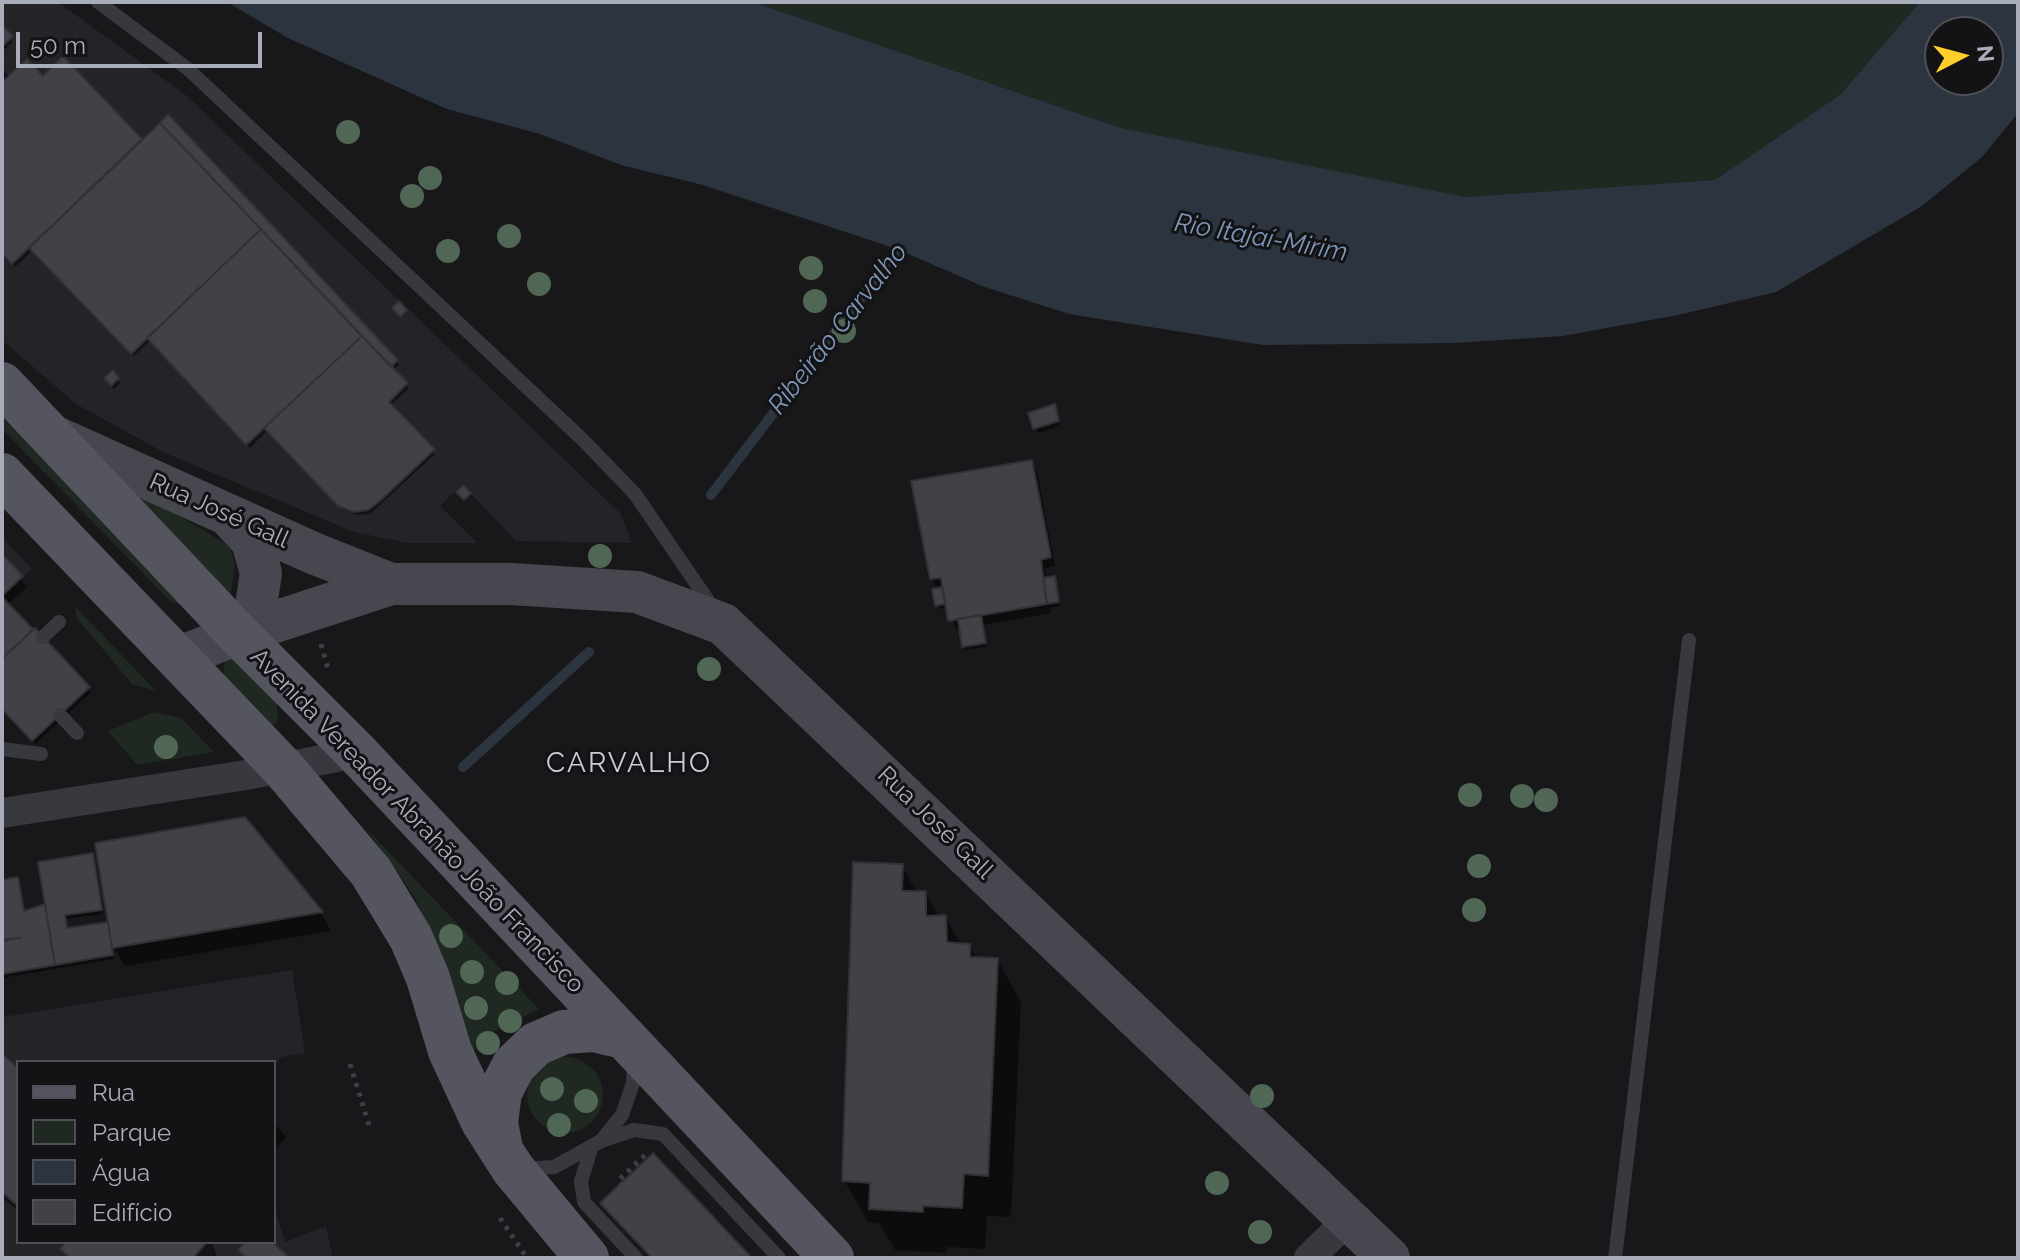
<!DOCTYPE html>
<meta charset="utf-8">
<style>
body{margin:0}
#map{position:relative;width:2020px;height:1260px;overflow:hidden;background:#18181a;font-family:Raleway,sans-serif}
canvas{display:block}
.frame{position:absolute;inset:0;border:4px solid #a9acbb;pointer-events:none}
.legend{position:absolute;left:16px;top:1060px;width:260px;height:184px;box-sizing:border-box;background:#131215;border:2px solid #4f5057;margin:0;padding:10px 14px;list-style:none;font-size:24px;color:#a9acbb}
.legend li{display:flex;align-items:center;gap:16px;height:40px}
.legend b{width:40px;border:2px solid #4f5057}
.north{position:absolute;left:1924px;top:16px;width:80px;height:80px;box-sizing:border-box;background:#131215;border:2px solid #4f5057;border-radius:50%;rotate:84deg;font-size:22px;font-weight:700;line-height:32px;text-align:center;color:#a9acbb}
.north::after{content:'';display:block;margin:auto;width:28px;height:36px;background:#ffd02b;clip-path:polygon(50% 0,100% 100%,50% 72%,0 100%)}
.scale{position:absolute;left:16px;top:32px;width:246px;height:36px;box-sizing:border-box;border:4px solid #a9acbb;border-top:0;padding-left:10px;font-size:24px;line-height:28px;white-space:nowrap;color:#a9acbb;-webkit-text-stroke:6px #131215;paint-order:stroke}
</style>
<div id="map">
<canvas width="2020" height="1260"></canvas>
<div class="frame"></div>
<ul class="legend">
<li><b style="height:10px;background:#54555e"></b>Rua</li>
<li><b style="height:22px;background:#1f2821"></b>Parque</li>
<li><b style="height:22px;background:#2c353f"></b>Água</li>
<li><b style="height:22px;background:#424147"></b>Edifício</li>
</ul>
<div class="north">N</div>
<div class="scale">50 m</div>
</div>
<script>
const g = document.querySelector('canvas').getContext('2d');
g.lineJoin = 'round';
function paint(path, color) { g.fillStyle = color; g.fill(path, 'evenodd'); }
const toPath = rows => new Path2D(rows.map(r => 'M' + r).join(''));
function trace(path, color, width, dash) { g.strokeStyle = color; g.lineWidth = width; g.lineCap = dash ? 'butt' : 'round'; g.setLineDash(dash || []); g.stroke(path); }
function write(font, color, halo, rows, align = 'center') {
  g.font = font + ' Raleway,sans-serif'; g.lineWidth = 6; g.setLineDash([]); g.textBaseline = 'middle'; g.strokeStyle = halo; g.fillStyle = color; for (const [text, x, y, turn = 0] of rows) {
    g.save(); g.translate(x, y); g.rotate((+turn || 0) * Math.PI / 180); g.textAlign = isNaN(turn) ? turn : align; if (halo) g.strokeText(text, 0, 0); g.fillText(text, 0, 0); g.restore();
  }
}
paint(toPath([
 [2,2,58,2,187,96,621,514,632,543,516,541,462,484,440,506,477,543,408,543,354,532,165,453,76,404,2,340],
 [2,537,32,569,2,597],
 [292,970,305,1053,281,1057,274,1066,274,1062,18,1062,18,1242,274,1242,274,1206,285,1242,326,1226,333,1258,2,1258,2,1017]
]), '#242327');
paint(toPath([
 [753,2,1920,2,1841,94,1715,180,1465,197,1121,128],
 [2,417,142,563,183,605,171,602,2,429],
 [102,469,229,546,235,564,230,597],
 [75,606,156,691,132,684,76,617],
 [226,651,277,703,278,721,274,726,263,726,223,677],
 [154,712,181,718,214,752,137,765,108,731],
 [365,827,539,1009,487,1035,472,1053,447,973,414,896],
 '527 1095a38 38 0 1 1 76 0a38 38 0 1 1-76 0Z'
]), '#1f2821');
paint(toPath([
 [227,2,753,2,1121,128,1465,197,1715,180,1841,94,1920,2,2018,2,2018,113,1982,157,1922,206,1776,292,1678,315,1563,336,1454,343,1263,345,1069,314,982,286,897,249,703,185,621,165,540,134,447,109,288,38],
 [1940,32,1988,32,1988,80,1940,80]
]), '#2c353f');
paint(toPath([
 [2,28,13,41,2,52],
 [63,59,142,142,397,361,399,365,392,371,409,388,390,406,435,454,370,514,357,515,342,509,268,430,250,448,151,340,134,356,32,251,15,267,2,253,2,69,10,77,43,78],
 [118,379,120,383,114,389,108,383],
 [1054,406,1060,426,1038,433,1030,414],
 [1031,462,1037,471,1055,566,1045,569,1046,579,1054,578,1056,582,1060,606,1050,608,1051,613,983,625,987,647,966,650,961,628,956,629,948,607,940,609,937,605,938,590,932,579],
 [2,557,27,587,7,605,91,692,35,744,2,708],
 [244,819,321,913,331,931,125,966,111,943,114,959,2,978,2,882,17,879,25,913,47,905,92,856,103,914,66,919,68,930,106,924],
 [902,866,917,893,925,893,939,917,945,917,961,945,969,946,977,959,997,959,1021,1002,1011,1217,987,1216,985,1249,947,1247,946,1253,895,1250,879,1223,868,1222,844,1180],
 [2,1056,18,1070,18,1211,2,1197],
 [274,1122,286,1137,274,1151],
 [62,1242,211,1242,218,1258,67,1258]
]), '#0007');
trace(toPath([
 [711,495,906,239],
 [463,767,589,652]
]), '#2c353f', 10);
const building = toPath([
 [2,25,13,36,2,47,2,25],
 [63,56,142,139,12,264,2,254,2,82,27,59,43,76,63,56],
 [168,114,398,360,391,367,160,123,168,114],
 [160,123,261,229,131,354,29,248,160,123],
 [261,229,362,336,246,445,147,338,261,229],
 [399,301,407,310,400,317,392,308,399,301],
 [362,336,408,383,389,402,435,449,380,501,368,510,354,512,338,506,264,428,362,336],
 [113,370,119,378,111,386,104,378,113,370],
 [1055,404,1059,421,1033,429,1028,413,1055,404],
 [1032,460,1051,557,1041,560,1047,604,948,621,941,578,930,579,911,481,1032,460],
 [463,485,471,493,464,500,456,492,463,485],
 [2,554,23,576,2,596,2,554],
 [1055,576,1059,602,1047,604,1043,578,1055,576],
 [942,587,945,604,935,606,932,589,942,587],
 [2,597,33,629,2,659,2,597],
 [981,615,986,643,962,647,958,619,981,615],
 [35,628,90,687,32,741,2,709,2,659,35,628],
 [245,817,323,912,112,948,95,843,245,817],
 [93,853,102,910,65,915,67,928,108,922,113,955,55,965,38,862,93,853],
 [853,862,903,864,902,891,926,891,926,916,946,915,947,942,970,944,970,957,998,958,988,1176,964,1174,962,1208,923,1206,923,1212,869,1209,870,1183,842,1181,853,862],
 [18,877,24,911,45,904,55,965,2,974,2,941,21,938,2,939,2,880,18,877],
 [2,1054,18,1068,18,1206,2,1192,2,1054],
 [653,1153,752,1258,652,1258,600,1203,653,1153],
 [66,1242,207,1242,193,1258,70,1258,60,1249,66,1242],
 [245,1242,272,1242,290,1258,247,1258,238,1250,245,1242]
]);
paint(building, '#424147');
trace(building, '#323136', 2);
trace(toPath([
 [321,644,328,669],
 [350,1064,370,1128],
 [500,1218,527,1258],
 [692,1258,618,1181,645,1155,742,1258]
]), '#3e4046', 5, [4, 6]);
trace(toPath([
 [98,2,188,69,583,440,635,494,713,608],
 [43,637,59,622],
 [60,715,77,733],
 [2,749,41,754],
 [601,1141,634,1130,663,1134,779,1258],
 [591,1149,581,1181,584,1202,636,1258],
 [521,1169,554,1167,601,1141,622,1115,633,1083,634,1062],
 [1615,1258,1689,640]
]), '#38393f', 14);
trace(toPath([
 [2,813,246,775,357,753],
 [1309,1258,1349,1219]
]), '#38393f', 30);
trace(toPath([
 [51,435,313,553,391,584],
 [229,516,252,541,261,573,256,606,238,634],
 [177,658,238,634,391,584,511,584,637,592,723,624,1389,1258]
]), '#46474f', 42);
trace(toPath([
 [2,384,238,634,357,753,832,1258],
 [2,475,283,768,371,872,411,938,428,978,450,1051,483,1122,513,1169,587,1258],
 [501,1149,496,1123,500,1092,514,1065,536,1044,564,1032,594,1030,624,1037]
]), '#54555e', 44);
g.fillStyle = '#516755';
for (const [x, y] of [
 [348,132],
 [430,178],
 [412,196],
 [509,236],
 [448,251],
 [811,268],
 [539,284],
 [815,301],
 [844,331],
 [600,556],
 [709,669],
 [166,747],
 [1470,795],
 [1522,796],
 [1546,800],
 [1479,866],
 [1474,910],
 [451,936],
 [472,972],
 [507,983],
 [476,1008],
 [510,1021],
 [488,1043],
 [552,1089],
 [1262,1096],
 [586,1101],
 [559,1125],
 [1217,1183],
 [1260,1232]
]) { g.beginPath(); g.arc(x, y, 12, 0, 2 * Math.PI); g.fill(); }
write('24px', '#a9acbb', '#131215', [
 ["Rua José Gall",219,511,24],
 ["Avenida Vereador Abrahão João Francisco",417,821,46],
 ["Rua José Gall",935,823,44]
]);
write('italic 26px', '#7e96b8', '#131215', [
 ["Rio Itajaí-Mirim",1261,238,10],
 ["Ribeirão Carvalho",838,329,-52]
]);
g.letterSpacing = '2px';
write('28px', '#caccd6', '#131215', [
 ["CARVALHO",629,764]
]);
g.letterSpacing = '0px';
</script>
